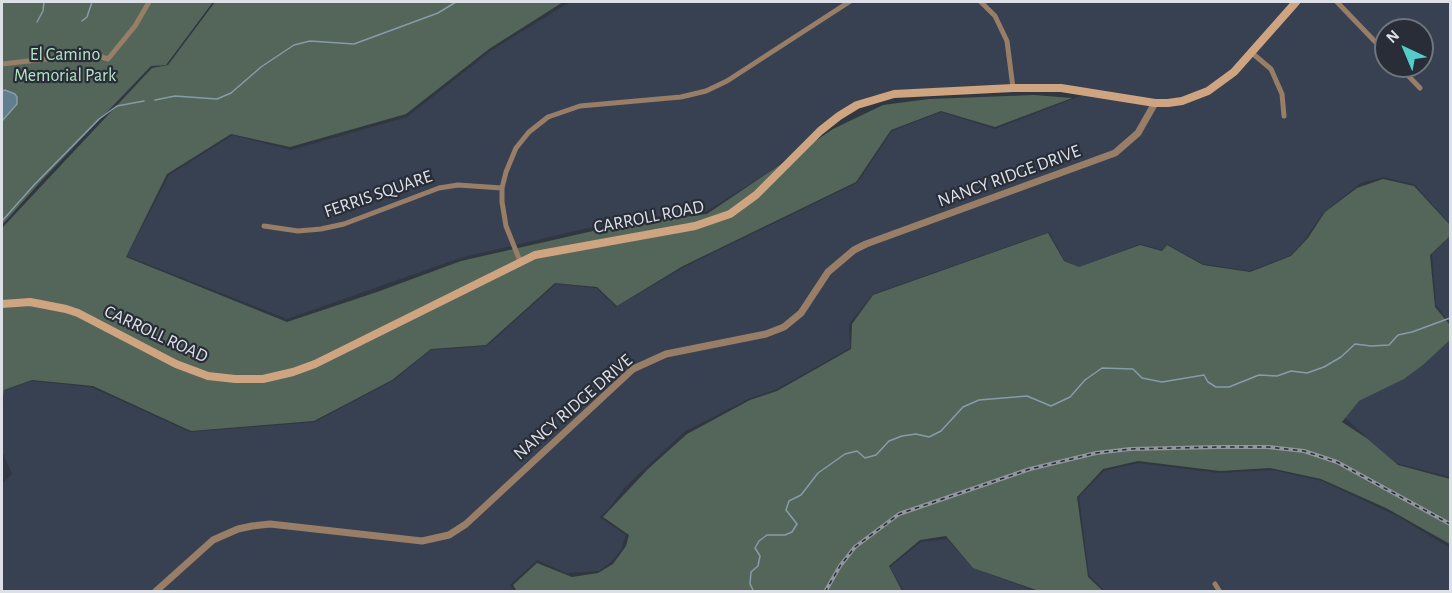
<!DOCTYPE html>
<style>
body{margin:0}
#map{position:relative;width:1452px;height:593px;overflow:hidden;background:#313741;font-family:"Alegreya Sans",sans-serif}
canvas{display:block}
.frame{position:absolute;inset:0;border:3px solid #dde1e7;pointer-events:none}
.north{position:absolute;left:1374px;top:18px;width:60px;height:60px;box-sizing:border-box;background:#282d37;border:2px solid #70757d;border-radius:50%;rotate:316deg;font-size:16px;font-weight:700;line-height:24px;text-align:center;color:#dde1e7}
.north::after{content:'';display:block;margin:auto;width:21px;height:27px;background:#52cdcc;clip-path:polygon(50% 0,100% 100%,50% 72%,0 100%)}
</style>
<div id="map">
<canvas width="1452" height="593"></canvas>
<div class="frame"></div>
<div class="north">N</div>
</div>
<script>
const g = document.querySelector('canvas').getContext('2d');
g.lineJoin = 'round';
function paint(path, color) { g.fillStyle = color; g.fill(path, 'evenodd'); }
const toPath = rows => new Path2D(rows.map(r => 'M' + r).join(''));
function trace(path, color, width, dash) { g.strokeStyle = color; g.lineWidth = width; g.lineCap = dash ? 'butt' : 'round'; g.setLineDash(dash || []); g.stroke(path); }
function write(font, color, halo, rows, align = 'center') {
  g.font = font + ' "Alegreya Sans",sans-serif'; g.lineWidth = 4.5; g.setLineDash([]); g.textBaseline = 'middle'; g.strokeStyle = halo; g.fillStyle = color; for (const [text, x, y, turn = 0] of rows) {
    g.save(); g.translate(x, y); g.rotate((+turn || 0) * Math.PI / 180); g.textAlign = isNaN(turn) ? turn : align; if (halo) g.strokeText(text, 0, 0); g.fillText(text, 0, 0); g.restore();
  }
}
paint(toPath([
 [570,2,1450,2,1450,224,1415,185,1384,177,1361,183,1324,212,1305,239,1291,255,1250,271,1203,264,1167,244,1162,250,1140,244,1079,267,1064,260,1049,232,873,294,849,324,850,348,777,389,748,399,684,432,625,487,607,511,599,517,626,535,621,550,611,562,599,571,566,573,537,560,510,585,515,592,2,591,2,484,12,474,2,451,2,415,4,391,31,381,91,387,190,432,315,422,394,380,431,350,487,346,556,284,596,288,616,307,686,266,857,183,892,131,941,112,995,129,1096,90,949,88,872,96,763,176,705,212,622,220,460,258,287,319,127,256,169,175,233,135,291,150,407,117,492,50],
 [1386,30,1422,30,1422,66,1386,66],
 [1450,236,1450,323,1436,305,1432,254],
 [1450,340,1450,477,1396,463,1345,418,1359,401,1404,379,1423,365],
 [1138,463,1219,473,1272,470,1322,481,1397,516,1450,548,1450,591,1105,591,1089,575,1079,497,1104,471],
 [947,539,973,568,1035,591,904,591,890,567,921,542]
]), '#384151');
paint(toPath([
 [2,2,213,2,166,65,151,66,43,179,2,225],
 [215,2,563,2,489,49,406,114,290,147,231,134,167,174,126,257,287,322,377,292,461,261,615,226,707,214,833,129,883,105,929,99,1034,95,1072,98,995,127,941,111,891,130,856,182,683,266,617,306,597,287,555,283,486,345,431,349,392,380,314,421,191,431,93,386,32,380,4,390,2,406,2,228,152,68,168,65],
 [1383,179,1414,186,1450,225,1450,236,1430,255,1435,307,1450,325,1450,340,1423,365,1404,379,1359,401,1342,422,1368,439,1398,465,1450,479,1450,544,1386,508,1321,479,1270,468,1220,471,1138,461,1103,469,1077,497,1088,577,1103,591,1039,591,973,568,946,536,920,540,889,566,902,591,517,592,513,585,537,563,572,577,598,573,613,564,626,546,629,535,603,517,648,469,687,434,750,400,777,391,851,349,852,324,873,295,1048,233,1064,261,1079,267,1140,245,1162,251,1167,245,1203,265,1250,272,1291,256,1308,238,1325,212,1357,188]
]), '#546659');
const water = toPath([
 [5,90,15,94,17,97,17,104,2,121,2,91,5,90]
]);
paint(water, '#607e8d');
trace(water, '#869ca8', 1.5);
trace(toPath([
 [82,21,87,17,92,2],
 [37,22,43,11,44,2],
 [155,100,175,96,217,99,231,93,261,67,294,45,310,41,354,44,438,13,456,2],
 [2,221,34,185,99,119,117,106,144,101],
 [754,592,750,584,751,572,758,566,760,556,755,548,759,541,767,535,785,535,792,532,797,524,786,510,789,501,801,495,818,473,845,454,857,451,865,458,876,455,889,441,902,436,916,434,929,437,941,431,963,407,979,400,1027,396,1051,406,1070,397,1085,380,1102,368,1133,369,1142,378,1162,382,1204,375,1208,382,1216,387,1229,387,1259,375,1277,376,1291,371,1307,373,1324,367,1341,357,1355,344,1371,346,1389,345,1398,335,1412,332,1450,318]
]), '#869ca8', 1.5);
trace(toPath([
 [981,2,995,16,1007,41,1013,88],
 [1337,2,1386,53],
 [1252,53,1271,69,1282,94,1284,116],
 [2,64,92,54,108,59,135,26,149,2],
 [1399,66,1420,88],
 [264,226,298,231,321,229,344,224,439,188,458,185,502,188],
 [520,261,506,226,502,202,502,188,506,172,516,148,529,132,548,117,580,106,681,97,706,91,727,81,849,2],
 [1215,584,1220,592]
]), '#987d67', 5);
trace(toPath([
 [155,592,213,540,238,529,252,526,270,524,422,541,449,535,466,524,633,369,666,354,766,334,784,327,801,313,828,272,854,250,866,244,1115,153,1138,133,1155,103]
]), '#987d67', 7);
trace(toPath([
 [2,304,30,302,66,309,78,313,176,364,208,376,235,379,263,379,293,372,315,364,535,255,695,226,730,214,756,195,820,131,839,116,857,105,894,94,1013,88,1061,88,1155,103,1168,103,1182,101,1208,91,1234,72,1296,2]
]), '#cea481', 8);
const rail = toPath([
 [825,592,840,566,855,547,899,514,1030,469,1096,453,1130,449,1218,447,1268,447,1304,451,1337,462,1450,524]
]);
trace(rail, '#92979e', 4);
trace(rail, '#282d37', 1.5, [4.5]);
write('18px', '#b4e6c2', '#282d37', [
 ["El Camino",65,55],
 ["Memorial Park",65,76]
]);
write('18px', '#dde1e7', '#282d37', [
 ["NANCY RIDGE DRIVE",1009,176,-20],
 ["FERRIS SQUARE",378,194,-19],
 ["CARROLL ROAD",649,217,-11],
 ["CARROLL ROAD",156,334,25],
 ["NANCY RIDGE DRIVE",573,407,-41]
]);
</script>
